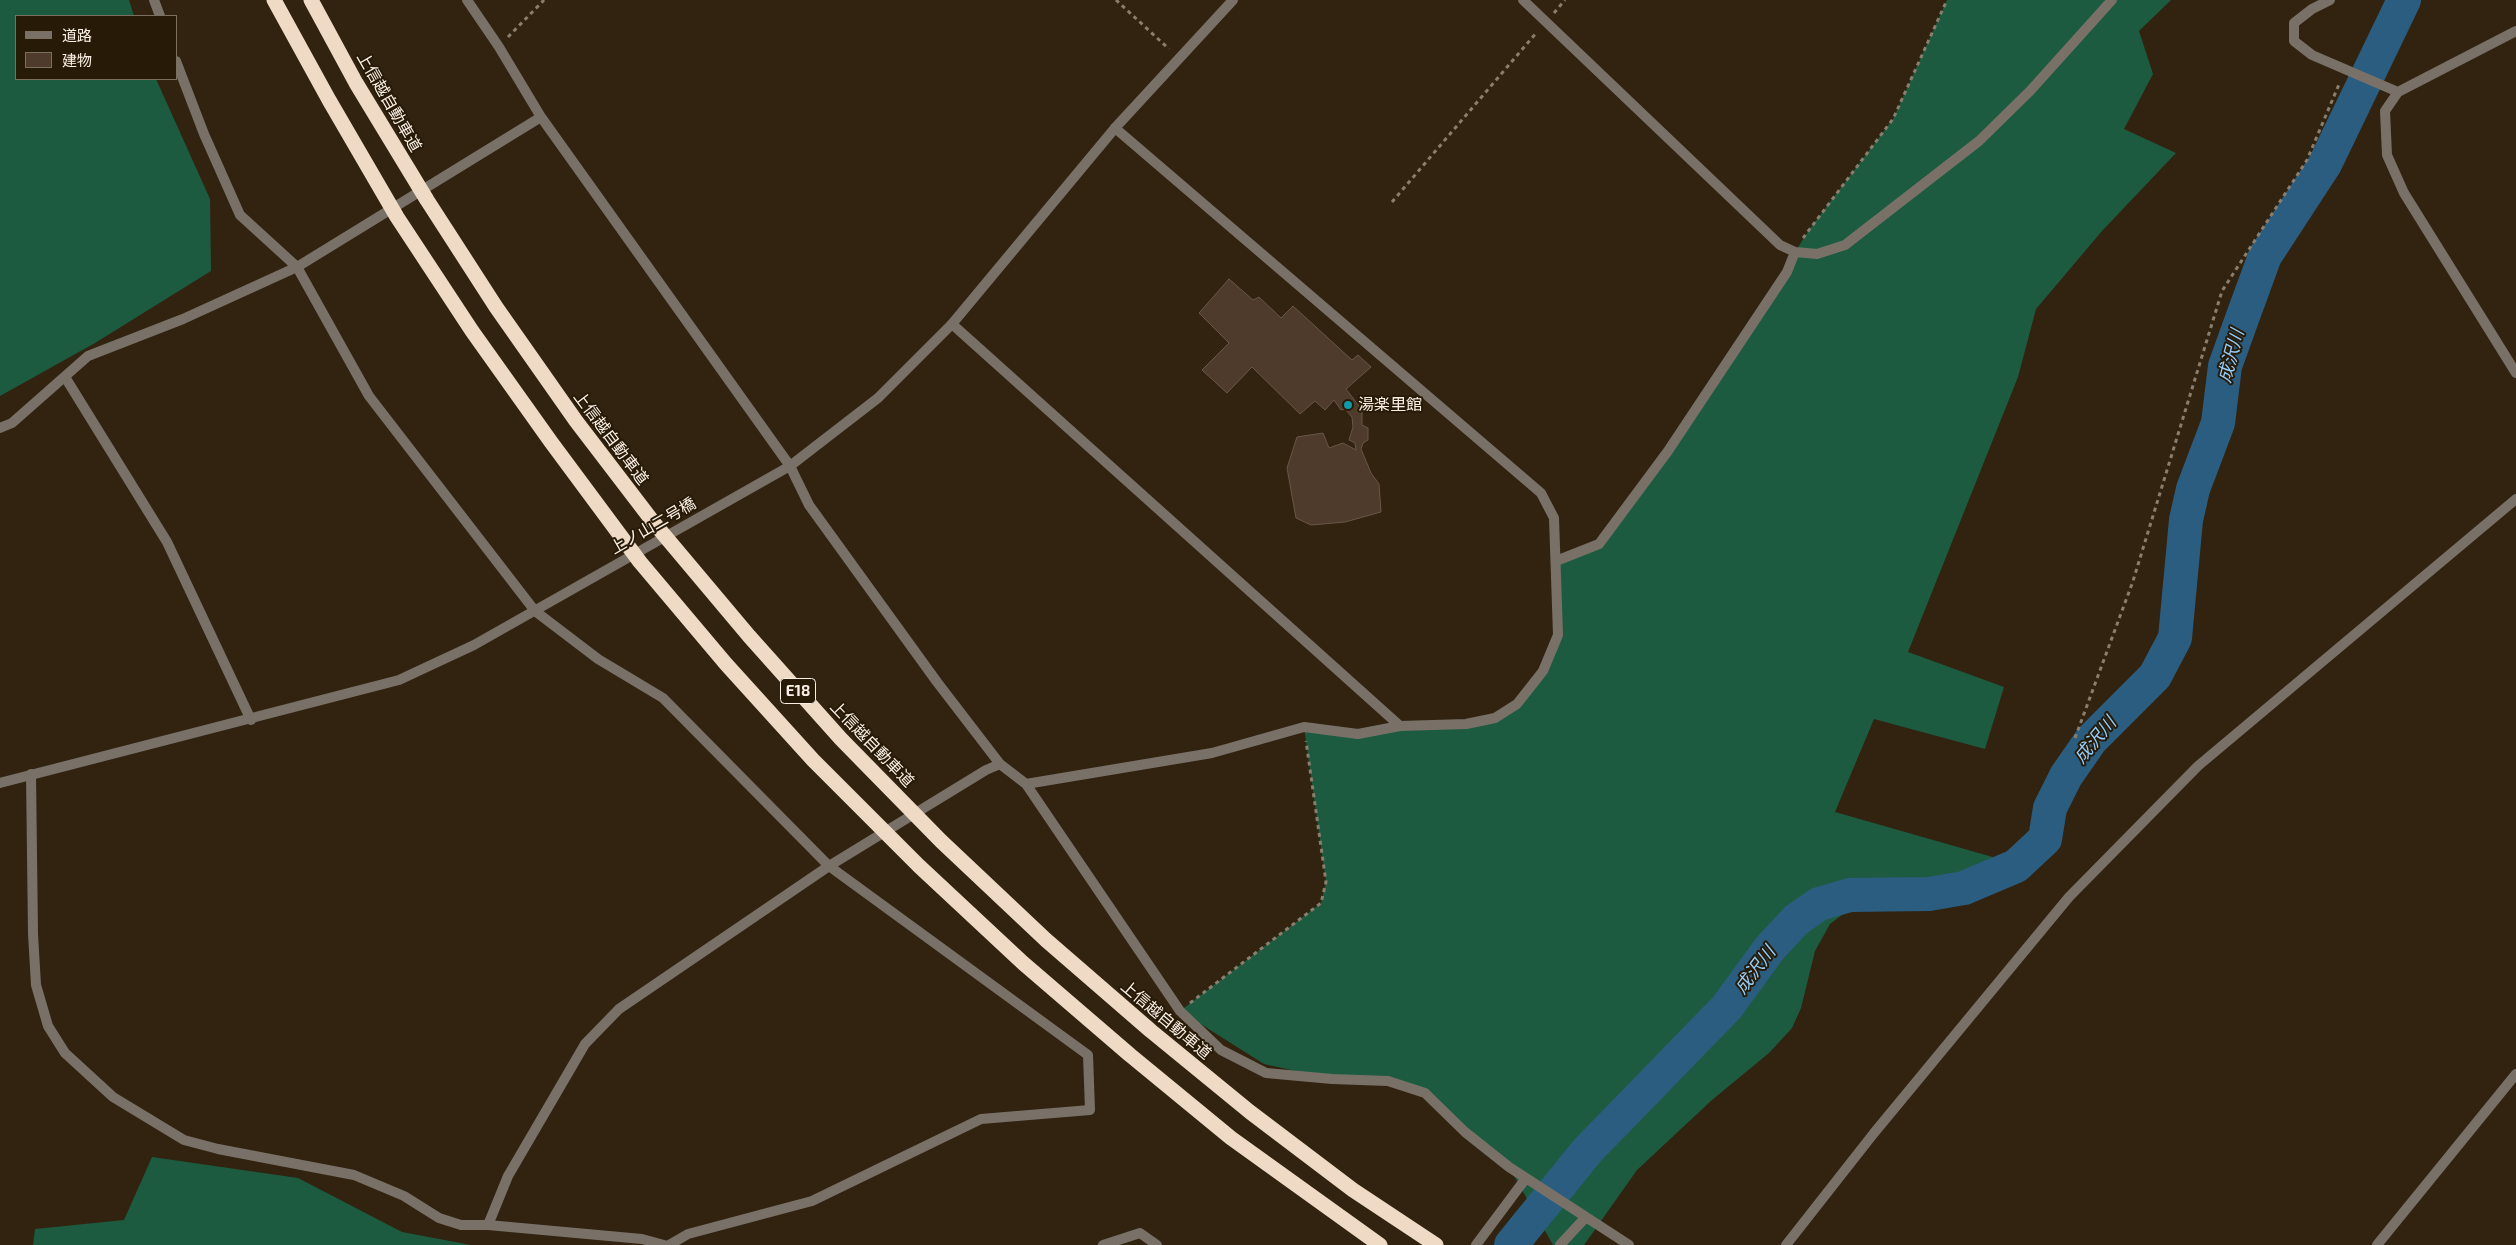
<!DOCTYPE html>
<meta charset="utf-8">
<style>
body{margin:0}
#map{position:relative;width:2516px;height:1245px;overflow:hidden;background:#312310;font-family:"Exo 2","Noto Sans JP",sans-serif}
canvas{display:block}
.legend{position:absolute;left:15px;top:15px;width:162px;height:65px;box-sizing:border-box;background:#271a07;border:1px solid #7b7060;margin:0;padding:6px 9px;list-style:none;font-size:15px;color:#faf0e5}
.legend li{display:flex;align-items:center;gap:10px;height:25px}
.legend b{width:25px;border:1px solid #7b7060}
</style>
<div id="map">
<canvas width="2516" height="1245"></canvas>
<ul class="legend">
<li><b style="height:6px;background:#797168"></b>道路</li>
<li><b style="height:14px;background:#4e3b2b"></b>建物</li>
</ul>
</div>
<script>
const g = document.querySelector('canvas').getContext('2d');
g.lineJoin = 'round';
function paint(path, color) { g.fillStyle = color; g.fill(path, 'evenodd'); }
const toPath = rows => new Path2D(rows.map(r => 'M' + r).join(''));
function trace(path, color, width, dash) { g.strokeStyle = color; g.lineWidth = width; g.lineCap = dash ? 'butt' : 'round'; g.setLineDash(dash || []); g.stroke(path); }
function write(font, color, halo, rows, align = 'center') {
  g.font = font + ' "Exo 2","Noto Sans JP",sans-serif'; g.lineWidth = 4; g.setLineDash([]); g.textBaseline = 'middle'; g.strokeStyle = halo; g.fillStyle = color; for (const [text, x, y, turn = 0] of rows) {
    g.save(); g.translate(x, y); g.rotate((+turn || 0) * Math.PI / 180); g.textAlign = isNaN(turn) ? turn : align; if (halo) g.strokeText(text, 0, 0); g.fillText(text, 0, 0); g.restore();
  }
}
paint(toPath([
 [0,0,129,0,134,16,16,16,16,79,156,79,210,199,211,271,95,343,0,396],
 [1947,0,2171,0,2139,31,2153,74,2124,129,2176,153,2102,231,2036,309,2018,377,1908,652,2004,687,1985,749,1874,719,1835,812,2010,862,1969,880,1939,883,1860,901,1830,924,1815,951,1801,1008,1792,1028,1769,1053,1712,1100,1637,1170,1584,1245,1553,1245,1509,1167,1425,1093,1388,1081,1332,1079,1264,1064,1180,1011,1321,903,1326,882,1304,727,1358,734,1495,718,1517,704,1543,671,1558,635,1556,561,1599,544,1668,451,1811,227,1893,119],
 [152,1157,298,1178,402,1232,471,1245,33,1245,35,1229,124,1220]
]), '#1d5b40');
trace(toPath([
 [1511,1245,1587,1151,1727,1007,1770,948,1796,920,1819,904,1850,895,1929,894,1964,888,2016,866,2045,839,2050,808,2066,776,2091,740,2155,676,2175,638,2186,520,2193,489,2218,423,2225,366,2243,316,2265,256,2325,164,2404,0]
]), '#2b5d81', 34);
const building = toPath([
 [1229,279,1253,300,1259,297,1281,318,1293,306,1352,360,1358,355,1371,367,1346,389,1362,410,1362,425,1368,428,1368,440,1363,443,1361,449,1371,473,1379,484,1381,512,1345,522,1311,525,1296,518,1287,468,1297,437,1323,433,1329,448,1343,443,1356,450,1355,443,1349,440,1353,427,1352,417,1345,409,1341,410,1334,400,1325,410,1315,401,1300,414,1252,367,1227,393,1202,370,1229,343,1199,313,1229,279]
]);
paint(building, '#4e3b2b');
trace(building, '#6a5646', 1);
trace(toPath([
 [1116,0,1169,49],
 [1554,13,1565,0],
 [508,37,544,0],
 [1392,202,1537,32],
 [1803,238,1893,119,1947,0],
 [2075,738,2133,581,2222,291,2307,160,2340,82],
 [1190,1003,1321,903,1326,882,1306,741]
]), '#8a7e6e', 3, [4, 4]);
trace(toPath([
 [154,0,160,16],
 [467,0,499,47,541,117,790,466,809,505,937,682,1000,764,1026,784,1180,1011,1221,1050,1266,1073,1332,1079,1388,1081,1425,1093,1465,1132,1509,1167,1629,1245],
 [1523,0,1780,245,1795,252,1817,254,1845,245,1979,141,2030,91,2112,0],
 [2330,0,2312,9,2294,23,2294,41,2312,55,2398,92],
 [2516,31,2398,92,2385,111,2387,155,2404,193,2516,373],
 [176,61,204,134,240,215,297,267,369,396,535,611,598,659,663,698,829,866,1088,1055,1090,1110,981,1119,812,1201,688,1234,669,1245],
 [952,324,1400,726],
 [65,377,167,542,251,720],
 [0,428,12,423,88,356,183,319,297,267,541,117],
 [1556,561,1599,544,1668,451,1787,272,1795,252],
 [31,774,33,934,36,985,48,1026,65,1053,113,1097,184,1140,218,1149,354,1175,404,1196,439,1218,461,1225,488,1225,642,1239,664,1245],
 [1026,784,1212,753,1304,727,1358,734,1400,726,1466,724,1495,718,1517,704,1543,671,1558,635,1554,518,1541,493,1115,128],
 [488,1225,508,1176,585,1044,619,1009,829,866,986,770,1000,764],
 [1103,1245,1140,1233,1157,1245],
 [1476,1245,1526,1178],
 [1560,1245,1585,1218],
 [1786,1245,1874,1133,2069,897,2198,766,2516,499],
 [2377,1245,2516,1074]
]), '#797168', 10);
trace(toPath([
 [0,783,399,680,474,645,790,466,878,398,952,324,1115,128,1233,0]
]), '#797168', 10);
trace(toPath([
 [274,0,329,100,397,217,472,331,551,442,640,562,726,664,813,760,919,866,1023,963,1130,1055,1231,1138,1380,1245],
 [311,0,356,83,427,200,496,307,576,421,654,523,749,636,841,739,941,841,1046,940,1151,1031,1250,1112,1353,1190,1436,1245]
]), '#efdbc5', 15);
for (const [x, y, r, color] of [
 [1348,405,5,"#0f9aa8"]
]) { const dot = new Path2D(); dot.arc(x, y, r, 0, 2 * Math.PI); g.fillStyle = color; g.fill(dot); trace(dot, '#271a07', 2); }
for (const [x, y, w] of [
 [798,691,35]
]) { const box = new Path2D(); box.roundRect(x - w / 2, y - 12.5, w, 25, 4); g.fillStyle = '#271a07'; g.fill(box); trace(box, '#faf0e5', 1); }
write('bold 15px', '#faf0e5', null, [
 ["E18",798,691]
]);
write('16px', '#faf0e5', '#271a07', [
 ["上信越自動車道",389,102,60],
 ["上信越自動車道",611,438,53],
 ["上ノ山二号橋",653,526,-30],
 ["上信越自動車道",872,744,46],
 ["上信越自動車道",1166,1020,40]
]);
write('16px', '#faf0e5', '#271a07', [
 ["湯楽里館",1358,405]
], 'left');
write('italic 18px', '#94cefb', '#271a07', [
 ["成沢川",2231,356,-75],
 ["成沢川",2095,740,-50],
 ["成沢川",1755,970,-53]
]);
</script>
